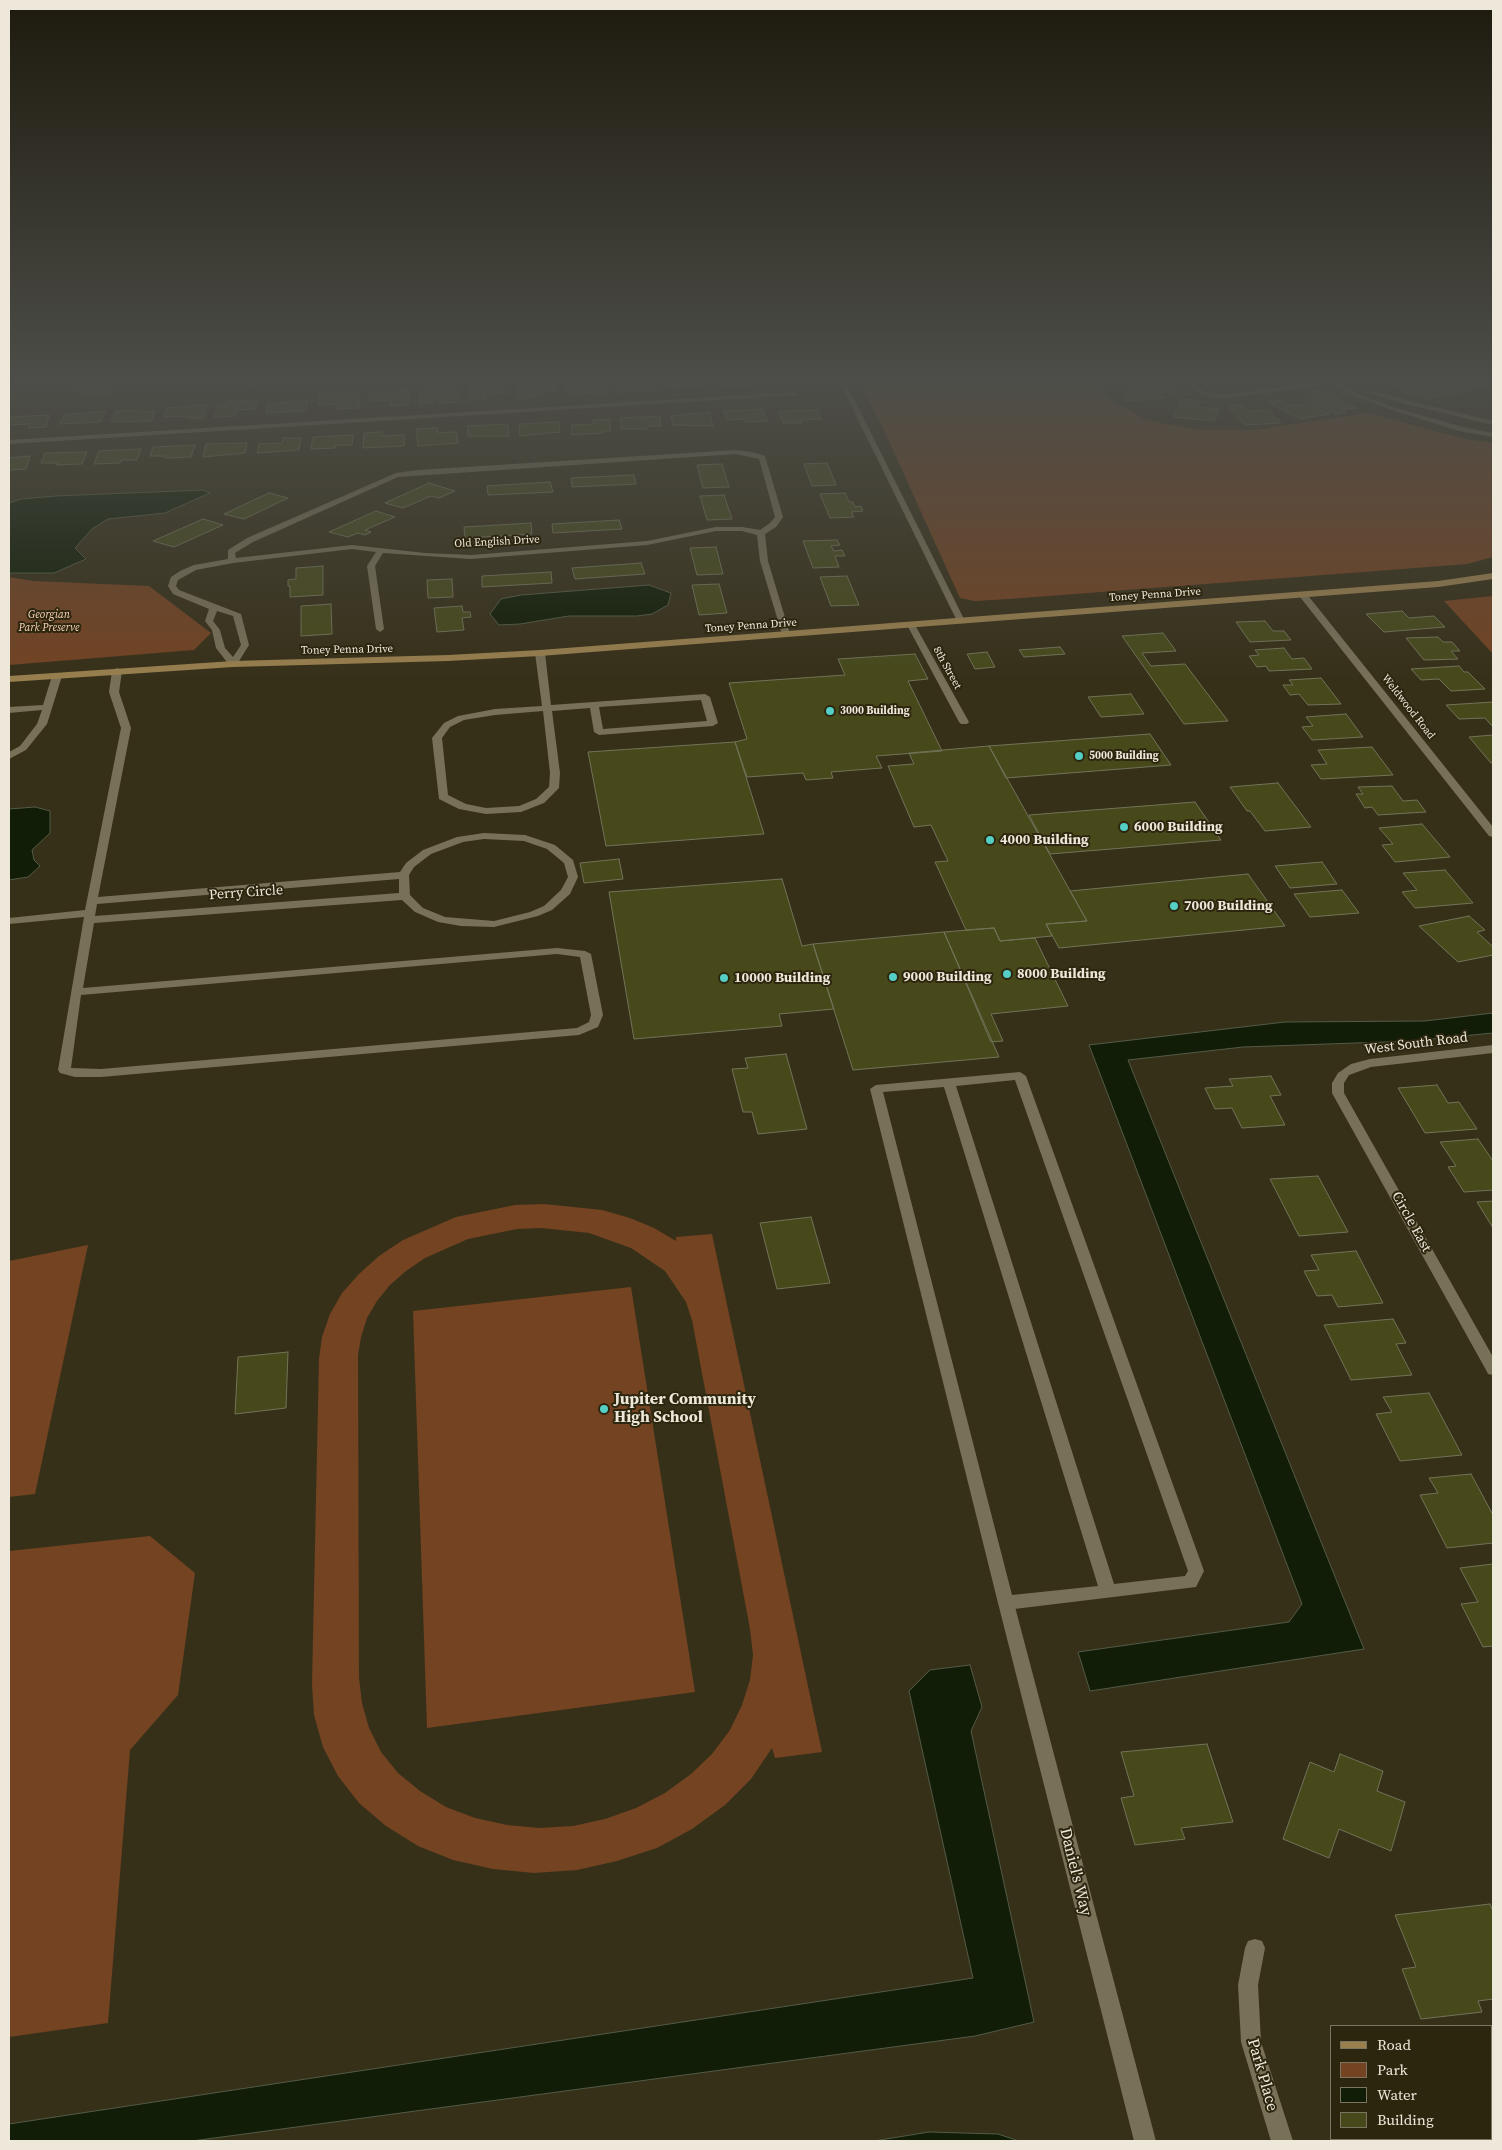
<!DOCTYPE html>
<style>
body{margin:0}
#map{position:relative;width:1502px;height:2150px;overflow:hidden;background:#373019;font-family:"Source Serif 4",serif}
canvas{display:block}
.frame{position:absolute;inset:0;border:10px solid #ede8da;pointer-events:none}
.legend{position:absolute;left:1330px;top:2025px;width:162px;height:115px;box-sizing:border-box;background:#2d260f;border:1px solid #7a7460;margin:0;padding:6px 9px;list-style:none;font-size:15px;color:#ede8da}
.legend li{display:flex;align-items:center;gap:10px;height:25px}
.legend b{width:25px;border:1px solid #7a7460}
</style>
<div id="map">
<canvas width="1502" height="2150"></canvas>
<div class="frame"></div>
<ul class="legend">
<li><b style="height:6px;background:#997f4e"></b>Road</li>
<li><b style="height:14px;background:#734322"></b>Park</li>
<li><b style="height:14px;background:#111d06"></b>Water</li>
<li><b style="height:14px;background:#47491b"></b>Building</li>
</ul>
</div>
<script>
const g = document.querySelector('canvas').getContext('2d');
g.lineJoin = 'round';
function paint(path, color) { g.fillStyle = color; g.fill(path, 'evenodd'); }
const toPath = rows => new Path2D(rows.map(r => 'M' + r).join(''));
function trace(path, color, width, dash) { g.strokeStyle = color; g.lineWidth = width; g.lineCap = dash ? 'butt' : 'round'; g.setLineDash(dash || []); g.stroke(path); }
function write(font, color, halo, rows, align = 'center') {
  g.font = font + ' "Source Serif 4",serif'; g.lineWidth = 4; g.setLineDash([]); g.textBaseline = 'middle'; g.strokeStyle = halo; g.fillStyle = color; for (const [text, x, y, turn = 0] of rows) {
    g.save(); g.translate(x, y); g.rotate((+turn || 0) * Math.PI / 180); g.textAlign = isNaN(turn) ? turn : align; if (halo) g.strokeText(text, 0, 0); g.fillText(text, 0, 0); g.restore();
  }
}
paint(toPath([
 [858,381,1094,381,1107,397,1146,420,1200,430,1255,430,1367,413,1466,439,1493,443,1493,557,1467,564,1009,599,975,601,960,598,883,428],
 [9,577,33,581,149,586,211,633,194,650,9,665],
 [1493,596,1493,654,1444,601],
 [544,1204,602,1210,630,1218,654,1228,676,1241,676,1237,712,1234,822,1752,775,1758,772,1748,751,1779,725,1805,692,1829,657,1848,617,1861,577,1870,534,1873,493,1869,453,1860,418,1846,386,1826,359,1803,338,1776,323,1747,314,1715,312,1684,319,1359,322,1337,330,1314,342,1293,359,1274,379,1256,403,1240,456,1217,515,1205],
 [541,1228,589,1233,631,1248,665,1271,686,1302,692,1320,750,1629,753,1655,750,1680,742,1705,730,1730,712,1754,691,1774,665,1793,636,1808,605,1819,573,1826,539,1828,507,1825,475,1818,446,1807,420,1791,398,1773,381,1752,369,1728,362,1703,359,1678,358,1355,361,1337,367,1318,377,1301,390,1285,406,1271,425,1258,468,1239,517,1229],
 [88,1245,35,1494,9,1497,9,1261],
 [631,1287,695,1692,427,1728,413,1311],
 [150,1536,195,1573,178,1695,130,1750,108,2023,9,2037,9,1551]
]), '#734322');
const water = toPath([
 [203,490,210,493,165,513,108,519,92,529,75,548,86,559,54,573,9,573,9,503,21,499,56,496,203,490],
 [649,585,671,593,668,605,652,614,637,616,569,616,520,624,499,625,490,614,501,599,521,595,649,585],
 [35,807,50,811,50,833,32,850,34,860,40,866,28,877,9,880,9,809,35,807],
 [1493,1013,1493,1033,1412,1041,1243,1047,1128,1060,1364,1649,1090,1691,1078,1652,1289,1622,1302,1604,1089,1045,1285,1022,1425,1021,1493,1013],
 [970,1665,982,1707,971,1731,1034,2022,975,2036,192,2141,9,2141,9,2124,973,1978,909,1691,930,1670,970,1665],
 [929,2132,998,2134,1019,2141,874,2141,929,2132]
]);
paint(water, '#111d06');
trace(water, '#535a46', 1);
const building = toPath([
 [87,381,113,381,113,383,110,384,108,393,84,395,85,390,73,391,75,384,87,383,87,381],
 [246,381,278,381,278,383,246,385,246,381],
 [579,381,603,381,606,393,567,392,566,384,580,383,579,381],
 [614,381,652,382,654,390,616,392,614,381],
 [667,381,699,381,702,387,670,389,667,381],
 [720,381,758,381,759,384,722,386,720,381],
 [1382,381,1400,381,1407,384,1418,382,1447,396,1425,398,1413,392,1407,393,1382,381],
 [1418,381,1449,381,1472,391,1444,393,1418,381],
 [1453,381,1487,381,1484,381,1491,384,1468,388,1453,381],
 [547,383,547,385,555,385,556,391,536,392,537,397,518,398,518,386,526,386,526,384,547,383],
 [1161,383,1164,386,1169,385,1177,392,1158,393,1164,398,1129,401,1121,394,1132,393,1124,386,1161,383],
 [469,386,505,386,506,393,485,394,486,399,469,400,469,386],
 [458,388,458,402,440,403,440,399,433,399,433,403,419,404,420,389,458,388],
 [409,390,408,405,390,406,390,400,369,401,370,392,409,390],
 [1322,390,1356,408,1342,410,1346,412,1335,414,1309,400,1320,398,1308,392,1322,390],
 [352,392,352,394,360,394,359,408,337,409,338,404,318,405,320,394,352,392],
 [1181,399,1201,401,1198,407,1219,409,1214,421,1173,417,1181,399],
 [258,400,256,409,237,410,235,416,214,417,218,404,228,403,229,401,258,400],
 [308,400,306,411,266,413,268,404,308,400],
 [1279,400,1289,406,1308,403,1330,414,1300,419,1268,402,1279,400],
 [207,404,203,418,187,418,188,416,164,417,167,408,207,404],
 [1242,405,1247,411,1269,410,1281,423,1245,425,1228,406,1242,405],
 [762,409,768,421,745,422,743,419,728,420,723,411,762,409],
 [141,410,140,412,155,411,152,421,111,422,116,411,141,410],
 [817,410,821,419,801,420,802,423,783,423,779,411,817,410],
 [105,411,100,422,60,424,64,415,105,411],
 [709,412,713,426,673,425,671,416,709,412],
 [49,415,46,427,28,428,30,424,9,425,10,417,49,415],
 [660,416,661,426,647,426,647,429,622,429,620,418,660,416],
 [609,419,611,431,602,431,603,433,572,435,571,425,593,424,593,420,609,419],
 [559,422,560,432,520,436,519,424,559,422],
 [508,424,509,436,468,436,468,426,508,424],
 [437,428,438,433,456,432,458,443,418,446,416,429,437,428],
 [382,432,382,436,405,435,404,446,363,448,364,433,382,432],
 [353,435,352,445,336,445,335,448,311,449,313,437,353,435],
 [283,438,301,438,299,450,257,453,259,444,282,443,283,438],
 [247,443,245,453,203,457,206,444,247,443],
 [195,445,191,457,165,458,166,456,150,456,153,447,195,445],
 [141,449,137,460,121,460,120,463,94,464,99,451,141,449],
 [87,452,82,464,56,465,58,463,41,463,45,453,87,452],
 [30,456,26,469,9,470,9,458,30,456],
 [827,463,836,485,812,486,804,464,827,463],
 [722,464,729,487,703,488,697,465,722,464],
 [634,475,636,484,572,487,571,478,634,475],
 [550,482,553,492,488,495,487,486,550,482],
 [429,483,455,491,439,498,431,496,403,508,385,503,429,483],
 [269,493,288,498,244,519,224,514,269,493],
 [845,493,849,502,853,502,855,507,861,506,863,511,851,512,854,517,830,518,820,494,845,493],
 [724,495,732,519,707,520,700,496,724,495],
 [376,511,395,517,365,530,371,532,365,535,358,533,348,537,329,532,376,511],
 [203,519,223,525,174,547,153,541,203,519],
 [619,520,622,529,553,533,552,524,619,520],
 [531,523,532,534,465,538,464,527,531,523],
 [837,540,840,545,831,546,834,551,842,550,845,556,835,556,839,567,813,568,803,541,837,540],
 [716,547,723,574,697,575,690,548,716,547],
 [641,563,645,574,575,579,572,568,641,563],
 [323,566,323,595,290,597,290,586,288,586,288,580,296,579,296,568,323,566],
 [551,572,552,583,482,587,482,576,551,572],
 [847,576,859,605,831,606,820,577,847,576],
 [452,579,453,597,428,598,427,580,452,579],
 [719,584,727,613,699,615,692,585,719,584],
 [331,604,332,634,301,636,301,606,331,604],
 [462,606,463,612,470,612,471,617,462,618,464,630,437,632,434,608,462,606],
 [1402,611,1409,618,1434,616,1445,627,1384,632,1366,614,1402,611],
 [1265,621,1273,631,1284,631,1291,640,1250,642,1236,622,1265,621],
 [1163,633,1176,651,1142,653,1151,666,1185,664,1228,721,1184,724,1122,636,1163,633],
 [1438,637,1443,642,1452,642,1460,651,1451,651,1458,659,1424,660,1406,638,1438,637],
 [1060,647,1065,654,1024,657,1019,650,1060,647],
 [1284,648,1292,659,1304,658,1312,669,1269,671,1266,666,1257,667,1249,656,1259,655,1255,650,1284,648],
 [987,652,995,667,975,669,967,654,987,652],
 [915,654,928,679,908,681,942,751,876,756,882,768,831,772,833,778,806,780,803,773,747,777,735,742,747,739,729,683,845,675,838,659,915,654],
 [1459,666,1464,672,1468,672,1485,689,1451,691,1439,679,1421,680,1411,669,1459,666],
 [1321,678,1341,704,1308,705,1299,694,1290,695,1283,685,1293,685,1289,680,1321,678],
 [1131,694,1144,714,1101,717,1088,697,1131,694],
 [1493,702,1493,727,1485,718,1459,719,1446,705,1493,702],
 [1346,714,1363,737,1312,740,1302,727,1313,726,1306,717,1346,714],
 [1150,734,1171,765,1006,778,989,746,1150,734],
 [1493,735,1493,763,1491,763,1469,737,1493,735],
 [735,742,764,834,606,846,588,752,735,742],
 [989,746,1087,921,1046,924,1052,936,1000,941,994,928,966,930,935,862,948,861,931,825,914,827,888,766,914,764,909,753,989,746],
 [1372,747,1393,775,1321,779,1311,765,1327,764,1318,750,1372,747],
 [1278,783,1311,827,1265,831,1250,811,1247,811,1230,787,1278,783],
 [1392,786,1403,801,1417,800,1426,812,1378,815,1372,807,1365,808,1356,794,1363,794,1358,787,1392,786],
 [1195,802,1221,840,1050,854,1029,815,1195,802],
 [1422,824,1450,857,1395,862,1382,845,1393,844,1379,828,1422,824],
 [619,859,623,879,584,883,580,863,619,859],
 [1322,862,1337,884,1290,888,1275,866,1322,862],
 [1445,870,1473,903,1415,908,1402,892,1417,890,1403,873,1445,870],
 [1248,874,1285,926,1059,948,1046,924,1087,921,1070,891,1248,874],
 [782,879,802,946,813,944,834,1009,779,1014,782,1026,634,1039,609,892,782,879],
 [1342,890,1359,913,1310,917,1294,894,1342,890],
 [1469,916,1485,930,1477,932,1493,947,1493,955,1458,962,1419,926,1469,916],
 [994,928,1000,941,1035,938,1068,1006,991,1014,1003,1041,991,1042,944,932,994,928],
 [944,932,999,1057,853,1070,813,944,944,932],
 [786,1054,807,1129,758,1134,752,1112,743,1112,732,1069,748,1068,745,1058,786,1054],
 [1271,1076,1281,1095,1270,1096,1285,1125,1242,1128,1232,1108,1215,1109,1205,1088,1233,1086,1229,1079,1271,1076],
 [1437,1085,1448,1103,1459,1102,1477,1129,1425,1133,1398,1088,1437,1085],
 [1478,1139,1493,1161,1493,1190,1464,1192,1448,1167,1456,1166,1440,1142,1478,1139],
 [1318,1176,1348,1232,1299,1236,1270,1179,1318,1176],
 [1493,1201,1493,1228,1477,1202,1493,1201],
 [811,1217,830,1283,777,1289,760,1223,811,1217],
 [1356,1251,1383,1303,1338,1307,1332,1295,1317,1296,1304,1271,1319,1270,1311,1255,1356,1251],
 [1393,1319,1406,1343,1396,1344,1412,1375,1351,1380,1324,1325,1393,1319],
 [288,1352,286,1408,235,1414,238,1357,288,1352],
 [1429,1393,1462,1455,1400,1461,1376,1414,1392,1412,1383,1397,1429,1393],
 [1471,1474,1493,1515,1493,1543,1447,1548,1420,1495,1438,1493,1429,1478,1471,1474],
 [1493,1564,1493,1646,1483,1647,1461,1604,1478,1602,1460,1568,1493,1564],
 [1207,1744,1233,1822,1181,1828,1185,1839,1135,1845,1121,1798,1134,1796,1121,1752,1207,1744],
 [1340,1754,1383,1771,1377,1791,1405,1802,1391,1851,1339,1829,1329,1858,1283,1839,1310,1762,1334,1772,1340,1754],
 [1490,1904,1493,1911,1493,1999,1478,2001,1482,2012,1421,2019,1402,1969,1416,1967,1395,1915,1490,1904],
 [1491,2067,1493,2067,1493,2141,1391,2141,1391,2139,1491,2139,1491,2067]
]);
paint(building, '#47491b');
trace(building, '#717359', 1);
paint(toPath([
 [540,650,545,653,551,705,705,694,710,697,718,723,713,726,599,735,594,732,590,708,552,711,560,773,559,788,544,803,521,812,486,814,459,809,439,799,432,738,444,723,458,716,495,709,542,706,535,653,540,650],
 [701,700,707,721,603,729,599,707,701,700],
 [543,711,550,773,549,787,536,799,519,806,486,808,466,804,448,795,442,738,450,727,464,720,495,715,543,711],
 [117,668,122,671,119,692,131,728,98,897,400,872,406,863,423,850,457,837,484,833,525,835,555,845,573,860,578,877,570,894,552,910,538,916,494,927,461,926,438,922,415,912,402,900,94,923,83,988,557,948,585,951,591,954,603,1015,598,1027,579,1035,101,1077,75,1077,60,1073,58,1070,84,917,9,924,9,918,85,910,121,728,109,692,112,671,117,668],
 [484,839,524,841,547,849,564,863,568,877,561,890,544,906,530,912,494,921,445,917,423,908,410,895,409,875,414,867,431,854,463,842,484,839],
 [399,879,399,893,95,916,97,904,399,879],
 [557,954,580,957,591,1015,589,1022,577,1028,101,1069,71,1068,81,995,557,954],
 [57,673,62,676,47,724,26,750,9,759,9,752,20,746,37,724,42,710,9,713,9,707,43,705,52,676,57,673],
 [1020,1072,1026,1076,1204,1571,1196,1587,1006,1610,1000,1608,998,1603,870,1089,876,1085,1020,1072],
 [1015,1080,1188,1571,1185,1576,1114,1584,956,1086,1015,1080],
 [944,1087,1098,1586,1012,1595,883,1092,944,1087]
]), '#787057');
paint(toPath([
 [839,381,845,381,965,621,964,623,957,621,839,381],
 [1186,381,1193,381,1205,392,1213,394,1232,394,1320,381,1338,381,1361,395,1396,408,1463,427,1493,433,1493,437,1459,431,1392,410,1357,397,1332,383,1232,398,1213,398,1201,394,1186,381],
 [1371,390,1410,401,1493,421,1493,425,1406,404,1369,393,1368,392,1371,390],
 [795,392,798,394,797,395,9,444,9,440,795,392],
 [736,450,752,452,765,456,783,517,776,527,765,534,768,561,790,634,789,636,786,637,782,634,760,561,757,535,742,531,716,531,647,545,471,559,383,553,375,566,384,629,380,632,376,629,367,566,376,552,352,549,233,563,196,570,178,580,176,586,179,590,241,614,249,645,236,666,233,667,230,666,216,648,212,630,205,621,209,609,173,594,168,586,171,577,180,571,194,565,228,559,228,550,247,538,396,473,417,470,736,450],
 [736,454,759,459,775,517,770,523,760,530,742,527,716,527,647,541,471,555,425,553,352,545,236,558,235,553,253,542,398,477,736,454],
 [217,611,233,616,241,645,233,657,225,648,220,630,213,621,217,611],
 [1303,592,1306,593,1493,827,1493,837,1489,836,1300,597,1299,595,1303,592],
 [911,622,915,625,969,722,967,724,961,724,959,722,907,625,911,622],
 [1493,1045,1493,1053,1371,1067,1349,1075,1344,1083,1344,1093,1493,1357,1493,1375,1488,1374,1486,1370,1332,1093,1332,1083,1338,1073,1351,1064,1370,1059,1493,1045],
 [1006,1596,1012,1598,1014,1603,1156,2141,1134,2141,998,1603,1000,1598,1006,1596],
 [1255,1939,1262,1941,1265,1948,1258,1985,1261,2042,1293,2141,1271,2141,1241,2042,1238,1985,1245,1948,1248,1941,1255,1939]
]), '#787057');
paint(toPath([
 [1493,573,1493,579,1438,587,540,656,448,661,233,667,9,682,9,676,233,661,448,655,540,650,1438,581,1493,573]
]), '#997f4e');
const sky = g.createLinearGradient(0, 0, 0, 682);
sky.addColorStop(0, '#1e1a0e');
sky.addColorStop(0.56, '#4d4e49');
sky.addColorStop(1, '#4d4e4900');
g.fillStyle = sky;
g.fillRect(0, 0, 1502, 682);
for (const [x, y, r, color] of [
 [830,711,5,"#55cec5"],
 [1079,756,5,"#55cec5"],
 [1124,827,5,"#55cec5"],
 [990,840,5,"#55cec5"],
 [1174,906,5,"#55cec5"],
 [1007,974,5,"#55cec5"],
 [893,977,5,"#55cec5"],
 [724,978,5,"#55cec5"],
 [604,1409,5,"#55cec5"]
]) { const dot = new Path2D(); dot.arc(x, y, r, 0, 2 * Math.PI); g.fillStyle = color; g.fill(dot); trace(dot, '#2d260f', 2); }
write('11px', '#ede8da', '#2d260f', [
 ["Old English Drive",497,542,-3],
 ["Toney Penna Drive",1155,595,-4],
 ["Toney Penna Drive",751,626,-4],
 ["Toney Penna Drive",347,650,-1],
 ["8th Street",947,668,61],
 ["Weldwood Road",1408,707,52]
]);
write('italic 11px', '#fdd5bc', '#2d260f', [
 ["Georgian",49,615],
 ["Park Preserve",49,628]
]);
write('bold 11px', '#ede8da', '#2d260f', [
 ["3000 Building",840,711],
 ["5000 Building",1089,756]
], 'left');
write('bold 14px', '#ede8da', '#2d260f', [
 ["6000 Building",1134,827],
 ["4000 Building",1000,840],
 ["7000 Building",1184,906],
 ["8000 Building",1017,974],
 ["9000 Building",903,977],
 ["10000 Building",734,978]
], 'left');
write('14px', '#ede8da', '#2d260f', [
 ["Perry Circle",246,893,-4],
 ["West South Road",1416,1044,-7],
 ["Circle East",1411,1222,61]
]);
write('bold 16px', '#ede8da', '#2d260f', [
 ["Jupiter Community",614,1400],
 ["High School",614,1418]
], 'left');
write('16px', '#ede8da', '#2d260f', [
 ["Daniel's Way",1075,1872,76],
 ["Park Place",1262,2075,74]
]);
</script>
